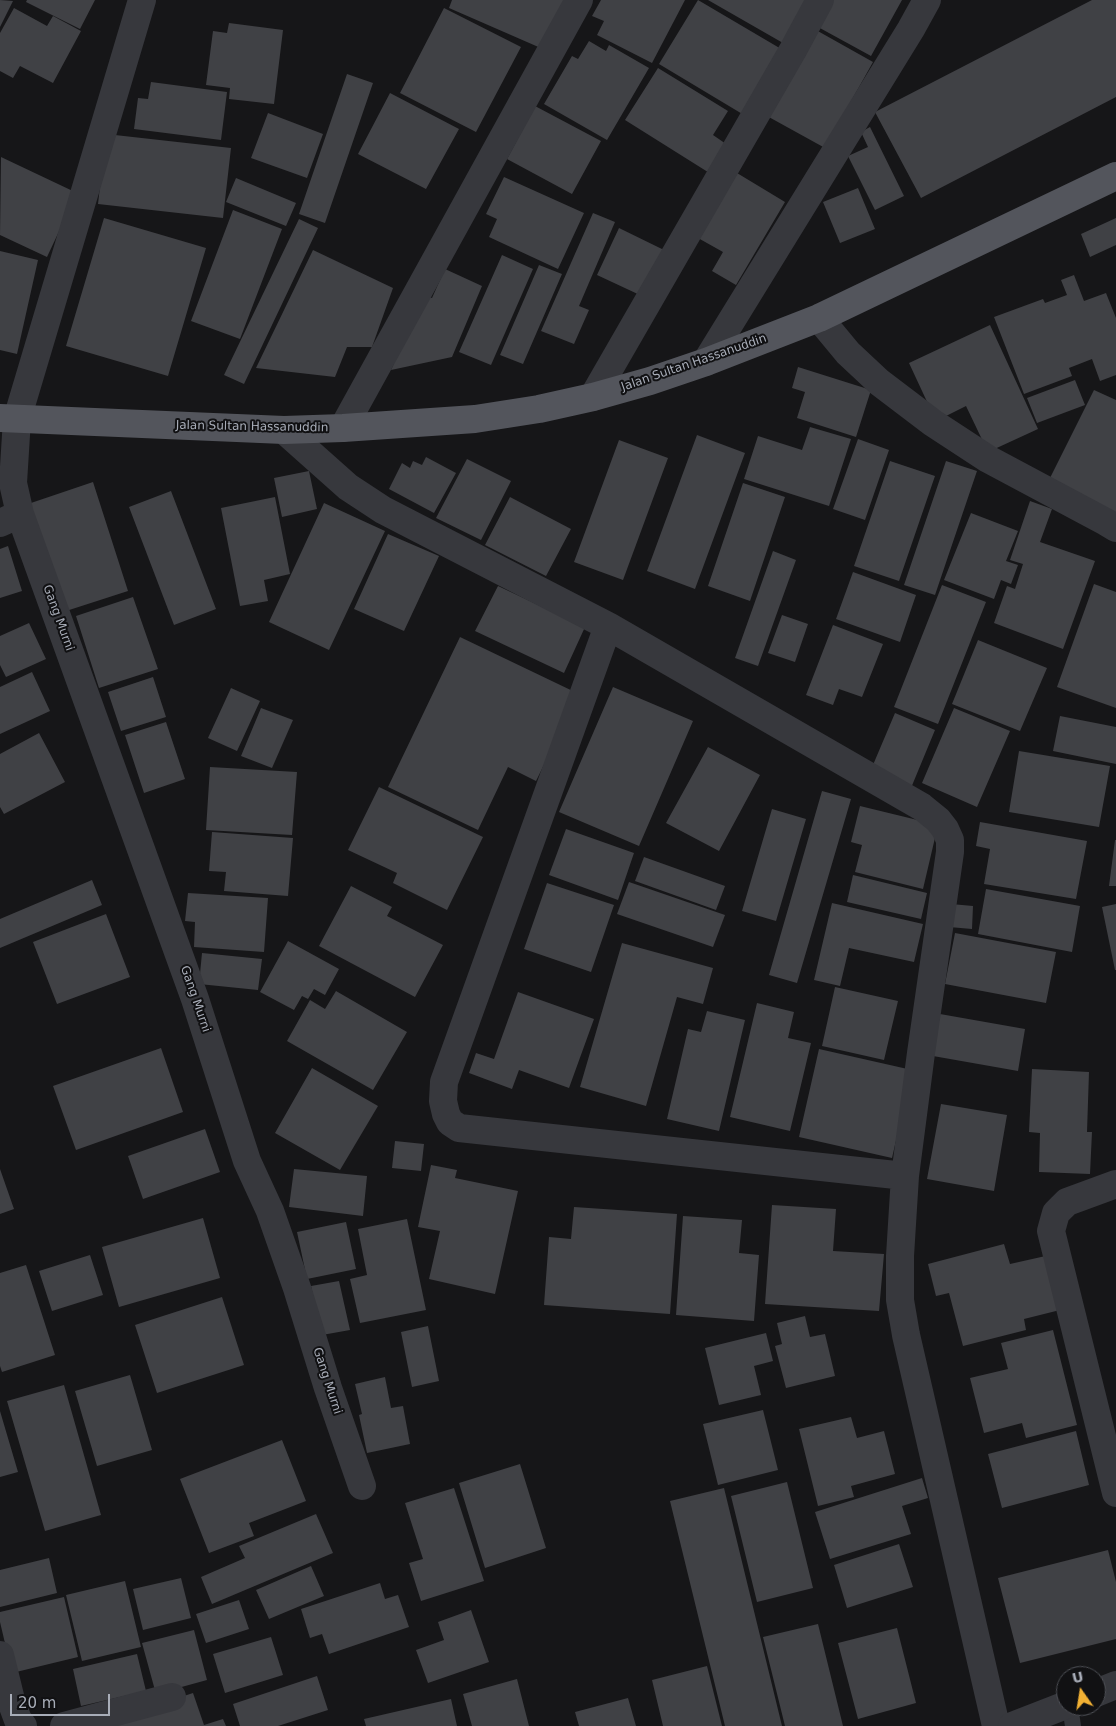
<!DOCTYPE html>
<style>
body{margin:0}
#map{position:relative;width:1116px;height:1726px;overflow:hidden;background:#161618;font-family:"DejaVu Sans",sans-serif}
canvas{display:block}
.north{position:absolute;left:1056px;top:1666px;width:50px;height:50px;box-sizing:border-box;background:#111113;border:1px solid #4d4f55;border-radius:50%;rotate:347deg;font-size:14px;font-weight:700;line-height:20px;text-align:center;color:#a8adb8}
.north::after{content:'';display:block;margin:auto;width:18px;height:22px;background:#f2b134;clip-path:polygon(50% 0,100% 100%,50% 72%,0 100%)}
.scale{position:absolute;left:10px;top:1694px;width:100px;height:22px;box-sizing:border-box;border:2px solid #a8adb8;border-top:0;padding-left:6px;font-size:15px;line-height:18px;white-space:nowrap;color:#a8adb8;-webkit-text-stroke:4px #111113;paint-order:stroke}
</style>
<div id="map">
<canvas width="1116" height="1726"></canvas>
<div class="north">U</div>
<div class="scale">20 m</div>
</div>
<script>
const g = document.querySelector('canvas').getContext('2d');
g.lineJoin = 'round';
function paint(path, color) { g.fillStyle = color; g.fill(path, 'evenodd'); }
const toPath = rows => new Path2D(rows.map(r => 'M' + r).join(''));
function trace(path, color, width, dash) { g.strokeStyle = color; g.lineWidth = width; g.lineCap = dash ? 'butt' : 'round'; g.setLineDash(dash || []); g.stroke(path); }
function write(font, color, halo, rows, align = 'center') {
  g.font = font + ' "DejaVu Sans",sans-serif'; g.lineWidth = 4; g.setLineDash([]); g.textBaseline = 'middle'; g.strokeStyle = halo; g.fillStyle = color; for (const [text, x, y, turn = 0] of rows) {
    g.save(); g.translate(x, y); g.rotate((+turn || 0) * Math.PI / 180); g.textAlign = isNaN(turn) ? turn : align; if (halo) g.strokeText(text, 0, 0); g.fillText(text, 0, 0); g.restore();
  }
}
paint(toPath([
 [0,0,13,1,0,27],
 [27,0,95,0,80,29,26,2],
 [452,0,564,0,543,49,449,8],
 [601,0,685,0,652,63,597,35,604,21,592,16],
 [698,0,788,53,749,118,659,64],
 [708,0,808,0,783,43],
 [833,0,902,0,871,56,818,27],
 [1092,0,1116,0,1116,97,921,198,875,112],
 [14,8,47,26,53,16,81,31,53,83,20,66,13,78,0,71,0,33],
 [444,8,521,47,476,132,400,93],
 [229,23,283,30,274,104,229,99,230,88,206,85,213,31,227,33],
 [816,30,873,62,825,148,767,116],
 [589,41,606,51,609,45,649,68,607,140,544,104,572,56,578,59],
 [658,68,728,111,713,135,729,146,711,174,625,120],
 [347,74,373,83,325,223,299,214],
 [151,82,227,92,221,140,134,129,138,98,148,99],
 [390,93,459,129,426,189,358,154],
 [535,106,601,141,572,194,507,159],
 [268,113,323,134,307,178,251,158],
 [870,127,904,196,875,210,848,156,868,147,861,132],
 [106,134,231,148,223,218,98,204],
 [1,157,77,193,47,257,0,235],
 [737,173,785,202,736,285,712,271,723,252,698,238],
 [504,177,584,213,558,269,489,237,497,219,486,214],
 [236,178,296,203,286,226,226,202],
 [858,188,875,229,840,243,823,202],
 [233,210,282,229,240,339,191,321],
 [593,213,615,222,579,306,589,310,574,344,541,331],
 [104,218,206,248,168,376,66,346],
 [1116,218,1116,245,1090,257,1081,234],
 [299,219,318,228,244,384,224,375],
 [619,228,664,250,642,296,597,275],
 [313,250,393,288,372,347,347,347,335,377,256,368],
 [0,251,38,260,17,354,0,350],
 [502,255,533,269,491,365,459,352],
 [539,265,562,274,523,364,500,355],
 [445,269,482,286,452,357,391,370,424,295,432,298],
 [1074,275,1084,301,1106,293,1116,318,1116,375,1100,381,1092,359,1069,368,1072,376,1024,394,994,317,1043,299,1045,303,1067,295,1061,280],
 [990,325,1038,429,988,452,966,406,936,421,909,363],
 [798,367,871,390,856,437,797,418,805,392,792,388],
 [1075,380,1085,405,1037,423,1027,398],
 [1094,390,1116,400,1116,513,1049,480],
 [810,427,851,439,829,506,744,479,758,436,802,450],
 [697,435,745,453,695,589,647,571],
 [858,439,889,450,865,520,833,509],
 [619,440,668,458,623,580,574,562],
 [426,457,456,473,434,513,389,489,402,463,410,468,413,461,422,465],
 [467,459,511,481,481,540,436,518],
 [890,461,935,476,899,581,854,566],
 [946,461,977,471,935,595,904,585],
 [309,471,317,509,282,517,274,478],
 [93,482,128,591,63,612,28,504],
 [743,483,785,497,750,601,708,586],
 [171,491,216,609,174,625,129,507],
 [275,497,290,574,264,580,268,601,240,606,221,508],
 [510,497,571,529,546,576,485,545],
 [1030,501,1052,509,1040,542,1095,561,1063,649,994,623,1007,586,1015,589,1023,564,1010,560],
 [324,503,385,531,329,650,269,622],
 [971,513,1018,531,1006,561,1018,565,1011,584,1001,580,994,599,944,580],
 [388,534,439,556,404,631,354,609],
 [8,546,22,591,0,598,0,549],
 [773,551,796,560,758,666,735,658],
 [853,572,916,595,900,642,836,619],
 [1094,584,1116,592,1116,708,1057,687],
 [942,585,986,602,938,724,894,707],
 [498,586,585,627,564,673,475,631],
 [133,597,158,669,99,688,76,616],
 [782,615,808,624,795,662,768,653],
 [29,623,46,659,6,677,0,665,0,636],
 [833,625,883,644,862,697,839,689,833,705,806,695],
 [460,637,579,694,536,781,508,767,478,830,388,787],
 [978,640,1047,668,1020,731,952,704],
 [32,672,50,711,0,734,0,687],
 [153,677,166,717,121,731,108,692],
 [613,687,693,721,639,846,559,812],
 [231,688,260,701,237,751,208,738],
 [261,708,293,720,272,768,241,756],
 [954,708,1010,731,977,807,922,783],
 [895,713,935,730,911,788,870,772],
 [1060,716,1116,727,1116,764,1053,751],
 [166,722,185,779,144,793,125,735],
 [39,733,65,782,4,814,0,807,0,754],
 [708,747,760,775,719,851,666,823],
 [1019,751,1110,766,1099,827,1009,812],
 [210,767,297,772,292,835,206,830],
 [379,787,483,837,447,910,393,883,397,873,348,850],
 [822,791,851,799,797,983,769,975],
 [860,806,938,825,923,889,855,872,862,845,851,842],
 [772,809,806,819,776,921,742,911],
 [980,822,1087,841,1076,899,984,884,990,849,976,846],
 [566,829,634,853,618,900,549,875],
 [212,832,293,838,288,896,224,891,226,872,209,871],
 [1115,840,1116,840,1116,886,1109,886],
 [644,857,725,886,716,910,635,881],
 [853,875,927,893,921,919,847,902],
 [92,880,102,905,0,948,0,919],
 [629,882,725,915,713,947,617,914],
 [547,883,614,905,591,972,524,949],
 [351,886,392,907,387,916,443,945,415,997,319,946],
 [986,889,1080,906,1072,952,978,934],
 [188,893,268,898,264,952,194,947,195,922,185,921],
 [832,903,923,924,914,962,849,948,840,986,814,980],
 [951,904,973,906,972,929,949,927],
 [1116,904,1116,970,1115,970,1102,907],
 [106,914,130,977,57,1004,33,942],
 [955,933,1056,952,1046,1003,945,984],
 [288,941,339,969,325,995,314,989,308,999,302,996,294,1010,260,992],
 [622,943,713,968,703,1004,677,997,646,1106,580,1087],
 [202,953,262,959,258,990,199,984],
 [835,987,898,1001,884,1060,822,1046],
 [336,991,407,1032,373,1090,287,1041,310,1000,325,1009],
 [518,992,594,1019,569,1088,519,1070,512,1089,469,1073,476,1053,494,1059],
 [757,1003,794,1012,788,1038,811,1043,790,1131,730,1117],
 [707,1011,745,1020,719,1131,667,1119,688,1029,701,1032],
 [940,1014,1025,1029,1018,1071,933,1056],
 [161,1048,183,1112,76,1150,53,1086],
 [819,1049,912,1070,892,1158,799,1137],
 [312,1068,378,1106,340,1170,275,1133],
 [1032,1069,1089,1072,1087,1132,1092,1132,1090,1174,1039,1172,1040,1133,1029,1132],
 [941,1104,1007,1115,994,1191,927,1179],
 [205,1129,220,1172,143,1199,128,1156],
 [395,1141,424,1144,421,1171,392,1168],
 [431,1165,457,1170,455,1178,518,1191,495,1294,429,1279,440,1231,418,1227],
 [0,1169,14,1209,0,1214],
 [294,1169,367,1176,363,1216,289,1207],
 [772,1205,836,1209,833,1251,884,1254,879,1311,765,1304],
 [574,1207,677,1214,670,1314,544,1305,549,1237,571,1239],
 [683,1216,742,1220,739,1253,759,1255,754,1321,676,1315],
 [203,1218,220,1278,119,1307,102,1247],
 [407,1219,426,1310,360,1323,350,1279,367,1275,358,1229],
 [346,1222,356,1269,307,1279,297,1232],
 [1004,1244,1010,1264,1050,1255,1064,1309,1024,1319,1026,1330,963,1346,949,1293,936,1296,928,1264],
 [90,1255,103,1295,52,1311,39,1271],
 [26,1265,55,1355,2,1372,0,1366,0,1273],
 [339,1281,350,1330,322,1335,311,1286],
 [222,1297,244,1365,157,1393,135,1325],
 [805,1316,810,1337,825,1334,835,1376,786,1388,775,1346,782,1344,777,1323],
 [428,1326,439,1381,412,1387,401,1332],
 [1053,1330,1077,1425,1026,1438,1022,1423,984,1433,970,1378,1008,1369,1001,1343],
 [766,1333,773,1361,754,1366,761,1395,719,1405,705,1348],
 [130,1375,152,1450,97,1466,75,1391],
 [385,1377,391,1408,403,1406,410,1444,367,1453,359,1415,362,1414,355,1384],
 [64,1385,101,1515,45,1531,7,1401],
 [763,1410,778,1470,718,1485,703,1424],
 [0,1411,18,1472,0,1477],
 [851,1417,857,1438,884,1431,895,1474,851,1486,854,1497,818,1506,799,1429],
 [1076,1431,1089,1485,1002,1508,988,1454],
 [282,1440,306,1501,249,1523,254,1536,209,1553,180,1479],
 [520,1464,546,1548,485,1568,459,1483],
 [922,1478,928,1498,902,1506,911,1534,830,1559,815,1512],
 [787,1482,813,1588,757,1602,731,1496],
 [454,1488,484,1581,421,1601,409,1563,423,1559,405,1503],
 [724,1488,782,1726,725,1726,670,1501],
 [316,1514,333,1553,212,1604,201,1577,245,1558,239,1546],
 [899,1544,913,1587,847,1608,834,1565],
 [1108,1550,1116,1582,1116,1639,1020,1663,998,1578],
 [49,1558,57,1593,0,1607,0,1570],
 [311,1566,324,1596,269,1619,256,1590],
 [181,1578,191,1618,143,1630,133,1589],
 [125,1581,141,1647,82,1661,66,1595],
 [380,1583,385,1599,398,1595,409,1627,329,1654,322,1634,310,1638,301,1609],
 [64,1597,78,1657,12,1673,0,1622,0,1612],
 [239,1600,249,1629,206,1643,196,1614],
 [471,1610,489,1662,428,1683,416,1650,444,1640,438,1622],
 [818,1624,843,1726,785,1726,763,1637],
 [897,1628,916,1703,858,1719,838,1643],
 [194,1630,207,1680,156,1694,142,1643],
 [271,1637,283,1675,225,1693,213,1654],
 [137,1654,146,1691,81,1706,73,1669],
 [707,1666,722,1726,663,1726,652,1680],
 [317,1676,328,1710,278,1726,240,1726,233,1704],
 [517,1679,529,1726,472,1726,463,1694],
 [193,1693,204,1725,223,1719,226,1726,93,1726],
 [628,1698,636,1726,579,1726,575,1712],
 [451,1699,457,1726,366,1726,364,1719]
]), '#404145');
trace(toPath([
 [1070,1706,1073,1726]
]), '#37383d', 16);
trace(toPath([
 [819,318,848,353,879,382,933,423,988,459,1106,522,1116,528],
 [706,362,911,29,927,0],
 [593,397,793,50,820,0],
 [343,428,579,0],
 [284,430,348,487,383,510,608,626,922,807,938,820,945,829,950,840,950,852,921,1053,905,1176,900,1256,900,1300,906,1335,996,1726],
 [20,514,195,999,247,1161,270,1211,297,1288,328,1388,362,1486],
 [0,523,20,514,13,483,17,419,142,0],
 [608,626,444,1082,443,1101,446,1114,450,1122,459,1128,905,1176],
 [1116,1184,1067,1202,1056,1213,1051,1231,1116,1493],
 [0,1655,12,1704,18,1720,23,1726],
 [64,1726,172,1697]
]), '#37383d', 28);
trace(toPath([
 [1096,1693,1116,1685],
 [1012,1726,1066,1705]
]), '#37383d', 28);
trace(toPath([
 [0,418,284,430,343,428,475,419,539,409,593,397,650,381,706,362,819,318,1116,176]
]), '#53555c', 28);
write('12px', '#a8adb8', '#111113', [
 ["Jalan Sultan Hassanuddin",694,363,-19],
 ["Jalan Sultan Hassanuddin",252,427,1],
 ["Gang Murni",58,618,70],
 ["Gang Murni",195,999,71],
 ["Gang Murni",327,1381,72]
]);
</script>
